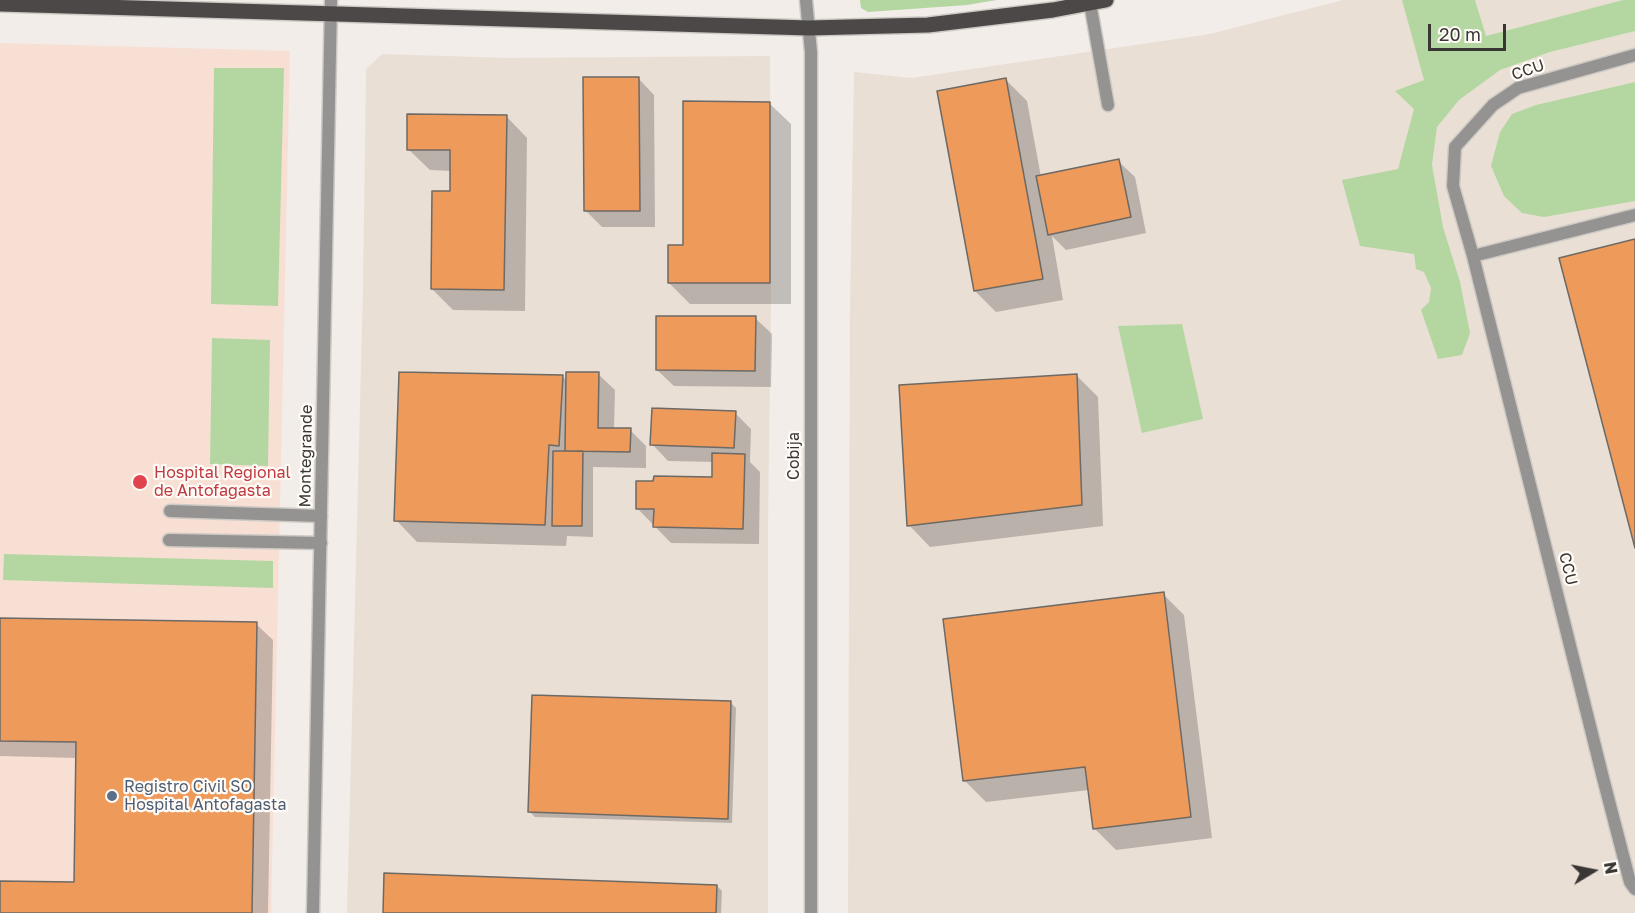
<!DOCTYPE html>
<style>
body{margin:0}
#map{position:relative;width:1635px;height:913px;overflow:hidden;background:#f2ede8;font-family:"Golos Text",sans-serif}
canvas{display:block}
.north{position:absolute;left:1563px;top:841px;width:60px;height:60px;-webkit-text-stroke:4px #fffbf6;paint-order:stroke;rotate:80deg;font-size:16px;font-weight:700;line-height:24px;text-align:center;color:#393735}
.north::after{content:'';display:block;margin:auto;width:21px;height:27px;background:#393735;clip-path:polygon(50% 0,100% 100%,50% 72%,0 100%)}
.scale{position:absolute;left:1428px;top:24px;width:78px;height:27px;box-sizing:border-box;border:3px solid #393735;border-top:0;padding-left:8px;font-size:18px;line-height:21px;white-space:nowrap;color:#393735;-webkit-text-stroke:4px #fffbf6;paint-order:stroke}
</style>
<div id="map">
<canvas width="1635" height="913"></canvas>
<div class="north">N</div>
<div class="scale">20 m</div>
</div>
<script>
const g = document.querySelector('canvas').getContext('2d');
g.lineJoin = 'round';
function paint(path, color) { g.fillStyle = color; g.fill(path, 'evenodd'); }
const toPath = rows => new Path2D(rows.map(r => 'M' + r).join(''));
function trace(path, color, width, dash) { g.strokeStyle = color; g.lineWidth = width; g.lineCap = dash ? 'butt' : 'round'; g.setLineDash(dash || []); g.stroke(path); }
function write(font, color, halo, rows, align = 'center') {
  g.font = font + ' "Golos Text",sans-serif'; g.lineWidth = 4.5; g.setLineDash([]); g.textBaseline = 'middle'; g.strokeStyle = halo; g.fillStyle = color; for (const [text, x, y, turn = 0] of rows) {
    g.save(); g.translate(x, y); g.rotate((+turn || 0) * Math.PI / 180); g.textAlign = isNaN(turn) ? turn : align; if (halo) g.strokeText(text, 0, 0); g.fillText(text, 0, 0); g.restore();
  }
}
paint(toPath([
 [1343,0,1635,0,1635,913,848,913,850,309,854,72,911,78,1210,34],
 [382,54,508,58,770,56,771,300,768,530,768,913,347,913,363,288,366,69]
]), '#e9dfd5');
paint(toPath([
 [0,43,290,51,271,913,0,913]
]), '#f7dfd4');
paint(toPath([
 [860,0,997,0,967,5,868,12,861,8],
 [1402,0,1475,0,1486,36,1623,0,1635,0,1635,31,1550,52,1500,70,1459,100,1437,127,1432,165,1443,227,1460,282,1470,333,1462,355,1438,359,1421,310,1429,302,1431,288,1424,272,1416,269,1414,254,1360,246,1342,180,1398,169,1414,109,1395,91,1424,80],
 [214,68,284,68,278,306,211,304],
 [1635,82,1635,201,1544,217,1522,213,1504,196,1491,166,1500,132,1512,114,1536,105],
 [1182,324,1203,419,1142,433,1118,326],
 [212,338,270,340,268,466,210,464],
 [4,554,273,561,273,588,3,580]
]), '#b4d7a1');
paint(toPath([
 [638,78,654,95,655,227,602,227,585,210],
 [1006,80,1027,101,1041,177,1118,161,1135,177,1146,233,1066,250,1052,236,1063,300,996,312,975,291],
 [769,103,791,124,791,304,690,304,669,283,685,246],
 [506,116,527,138,525,311,453,310,432,289,452,193,452,171,430,170,408,149],
 [755,318,772,334,771,387,674,386,657,370],
 [598,374,615,390,614,429,630,430,646,446,646,468,593,467,593,537,567,536,566,546,417,542,396,520,562,376,568,382],
 [1076,375,1098,397,1103,526,930,547,909,525],
 [735,413,751,429,750,462,760,472,759,544,671,543,637,508,713,479,714,462,668,461,652,444],
 [1163,594,1184,615,1212,838,1116,850,1094,828,1089,790,986,802,965,781],
 [0,620,256,624,273,640,268,913,0,913,0,883,76,884,77,758,0,756],
 [731,703,736,708,732,823,535,817,530,812],
 [717,886,722,891,721,913,384,913]
]), '#0003');
const building = toPath([
 [583,77,639,77,640,211,584,211,583,77],
 [1006,78,1043,279,974,291,937,91,1006,78],
 [683,101,770,102,770,283,668,283,668,245,683,245,683,101],
 [407,114,507,115,504,290,431,289,432,191,450,191,450,150,407,150,407,114],
 [1119,159,1131,217,1048,235,1036,176,1119,159],
 [1635,239,1635,548,1559,258,1635,239],
 [656,316,756,316,755,371,656,370,656,316],
 [399,372,563,375,559,446,549,445,545,525,394,521,399,372],
 [566,372,599,372,598,428,631,428,630,452,565,451,566,372],
 [1077,374,1082,505,907,526,899,385,1077,374],
 [652,408,736,411,734,448,650,445,652,408],
 [553,451,583,451,582,526,552,526,553,451],
 [712,453,745,454,743,529,653,527,654,509,636,509,636,481,653,481,654,476,712,477,712,453],
 [1164,592,1191,817,1093,829,1085,767,963,781,943,619,1164,592],
 [0,618,257,622,252,913,0,913,0,881,74,882,76,742,0,741,0,618],
 [532,695,731,701,728,819,528,812,532,695],
 [384,873,717,885,716,913,383,913,384,873]
]);
paint(building, '#ee9a5b');
trace(building, '#6d6965', 1.5);
const service = toPath([
 [1090,3,1108,105],
 [1635,55,1518,88,1493,105,1455,147,1453,186,1473,256,1603,778,1630,882,1635,889],
 [1473,256,1635,215],
 [170,511,321,516],
 [169,540,321,543]
]);
const minor = toPath([
 [313,913,331,0]
]);
const tertiary = toPath([
 [806,0,811,52,811,913]
]);
const primary = toPath([
 [0,4,809,28,928,25,1053,10,1106,0]
]);
trace(service, '#cdc9c4', 15);
trace(minor, '#cdc9c4', 15);
trace(tertiary, '#cdc9c4', 15);
trace(primary, '#cdc9c4', 18);
trace(service, '#959292', 12);
trace(minor, '#959292', 12);
trace(tertiary, '#959292', 12);
trace(primary, '#4d4848', 15);
for (const [x, y, r, color] of [
 [140,482,8,"#e0444e"],
 [112,796,6,"#5c6f8a"]
]) { const dot = new Path2D(); dot.arc(x, y, r, 0, 2 * Math.PI); g.fillStyle = color; g.fill(dot); trace(dot, '#fffbf6', 2); }
write('16px', '#393735', '#fffbf6', [
 ["CCU",1528,70,-19],
 ["Montegrande",306,456,-89],
 ["Cobija",794,456,-90],
 ["CCU",1568,569,76]
]);
write('16px', '#be3a42', '#fffbf6', [
 ["Hospital Regional",154,473],
 ["de Antofagasta",154,491]
], 'left');
write('16px', '#4e5e75', '#fffbf6', [
 ["Registro Civil SO",124,787],
 ["Hospital Antofagasta",124,805]
], 'left');
</script>
